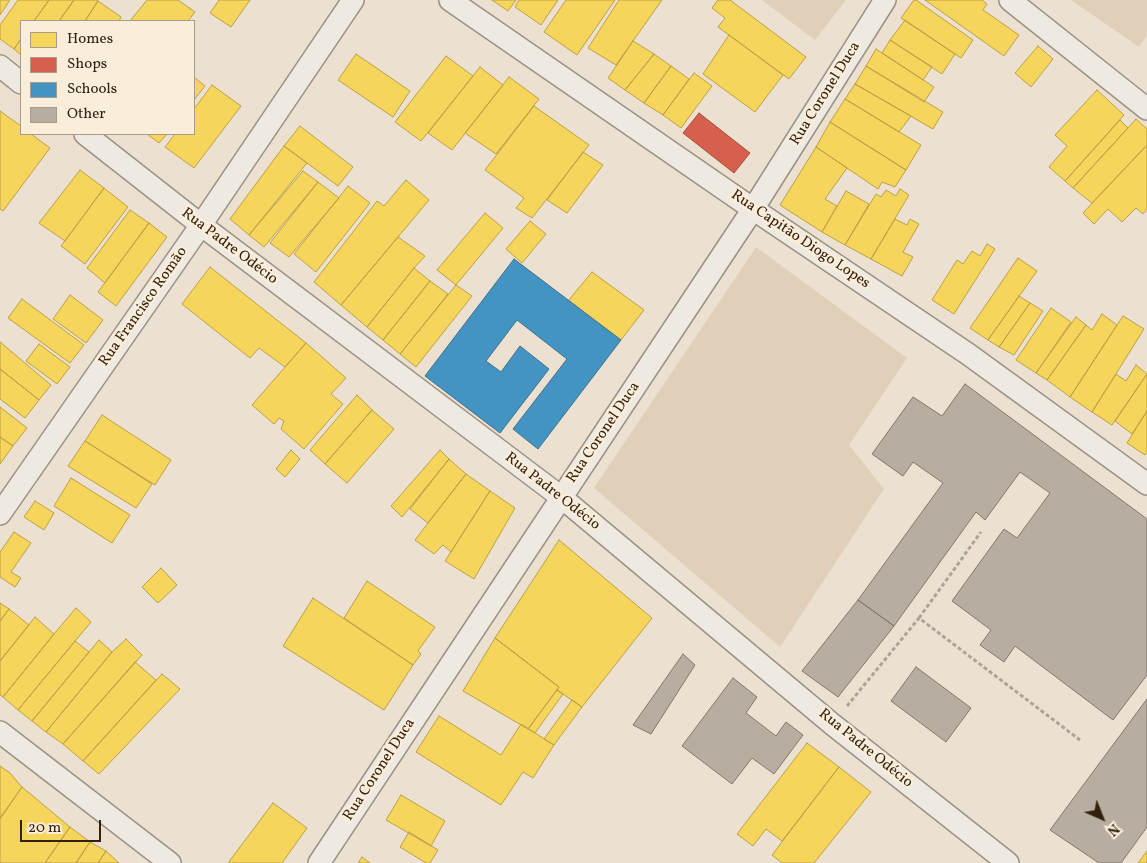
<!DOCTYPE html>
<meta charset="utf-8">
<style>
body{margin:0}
#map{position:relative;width:1147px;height:863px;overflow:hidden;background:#ece1d0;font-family:Vollkorn,serif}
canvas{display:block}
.legend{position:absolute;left:20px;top:20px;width:175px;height:115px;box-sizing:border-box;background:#faedd9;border:1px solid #aa9b87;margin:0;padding:6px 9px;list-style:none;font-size:15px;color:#33210d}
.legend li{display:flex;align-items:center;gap:10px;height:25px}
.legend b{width:25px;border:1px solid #aa9b87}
.north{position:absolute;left:1077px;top:793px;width:50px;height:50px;-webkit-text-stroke:4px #faedd9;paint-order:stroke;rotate:136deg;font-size:14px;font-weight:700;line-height:20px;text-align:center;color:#33210d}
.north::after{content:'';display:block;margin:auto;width:18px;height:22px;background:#33210d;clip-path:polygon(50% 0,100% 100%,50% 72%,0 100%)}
.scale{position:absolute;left:20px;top:820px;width:81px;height:22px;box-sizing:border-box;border:2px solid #33210d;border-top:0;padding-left:6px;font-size:15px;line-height:18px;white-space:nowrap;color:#33210d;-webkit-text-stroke:4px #faedd9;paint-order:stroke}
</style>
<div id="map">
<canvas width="1147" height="863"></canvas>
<ul class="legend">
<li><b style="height:14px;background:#f6d55c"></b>Homes</li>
<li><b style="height:14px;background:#d6604d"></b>Shops</li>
<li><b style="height:14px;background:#4393c3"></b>Schools</li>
<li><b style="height:14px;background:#b7aea1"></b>Other</li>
</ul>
<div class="north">N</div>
<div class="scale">20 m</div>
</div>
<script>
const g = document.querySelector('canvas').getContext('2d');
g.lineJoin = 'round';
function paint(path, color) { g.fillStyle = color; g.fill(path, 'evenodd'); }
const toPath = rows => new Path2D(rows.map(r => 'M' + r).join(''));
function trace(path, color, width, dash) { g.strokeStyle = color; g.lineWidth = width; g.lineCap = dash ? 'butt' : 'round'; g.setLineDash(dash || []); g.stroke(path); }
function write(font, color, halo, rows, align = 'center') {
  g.font = font + ' Vollkorn,serif'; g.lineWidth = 5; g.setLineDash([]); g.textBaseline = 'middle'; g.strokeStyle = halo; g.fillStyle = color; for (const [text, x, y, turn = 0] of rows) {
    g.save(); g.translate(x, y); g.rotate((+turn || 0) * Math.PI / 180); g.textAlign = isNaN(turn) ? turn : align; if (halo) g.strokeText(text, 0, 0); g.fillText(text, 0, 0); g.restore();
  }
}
paint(toPath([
 [762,0,846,0,815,40],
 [1071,0,1147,0,1147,35,1139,47],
 [756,247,907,358,849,445,884,489,780,647,594,488]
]), '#e0d0b9');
const homes = toPath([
 [0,0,10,0,0,15,0,0],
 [18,0,49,0,34,21,21,21,21,39,14,49,0,39,0,25,18,0],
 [49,0,74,0,59,21,34,21,49,0],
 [74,0,96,0,98,1,85,21,59,21,74,0],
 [147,0,178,0,195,12,188,21,130,21,147,0],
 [219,0,250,0,231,27,210,13,219,0],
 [492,0,516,0,508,11,492,0],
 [519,0,558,0,541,25,515,7,519,0],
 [566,0,615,0,577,55,544,32,566,0],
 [619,0,662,0,616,65,588,48,619,0],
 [718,0,730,0,806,57,789,79,718,27,725,18,712,8,718,0],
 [914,0,916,0,973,40,961,58,901,18,914,0],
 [925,0,982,0,987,4,983,10,1019,35,1004,56,925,0],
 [98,1,121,17,119,21,85,21,98,1],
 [905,20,955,54,942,74,890,40,905,20],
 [729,35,783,75,755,112,703,74,729,35],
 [21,39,21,55,14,49,21,39],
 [890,40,932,67,923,80,882,53,890,40],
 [633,41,654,54,625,90,608,78,633,41],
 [1038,46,1053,59,1031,87,1015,73,1038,46],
 [876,49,934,87,924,102,866,66,876,49],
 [356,54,410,91,393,117,338,80,356,54],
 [654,54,671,66,644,103,625,90,654,54],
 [446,56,473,76,421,141,395,122,446,56],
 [671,66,689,79,663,115,644,103,671,66],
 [866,66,943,112,933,129,855,84,866,66],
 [480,67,503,85,452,150,428,133,480,67],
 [694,73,712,86,681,128,663,115,694,73],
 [194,77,205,86,194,100,194,77],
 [509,77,539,99,496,154,465,133,509,77],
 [855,84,911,116,899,132,845,99,855,84],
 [212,85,241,106,194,168,165,147,175,134,194,134,194,109,212,85],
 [1097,90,1124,115,1065,181,1049,167,1067,146,1055,135,1097,90],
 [845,99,921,145,906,170,830,122,845,99],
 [534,106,589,145,532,218,516,208,524,198,485,170,534,106],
 [0,111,21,126,21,134,31,134,50,148,3,211,0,209,0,111],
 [1136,119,1147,129,1147,145,1092,203,1073,188,1136,119],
 [1120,120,1128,128,1073,188,1065,181,1120,120],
 [830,122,906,170,895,187,882,182,878,189,816,147,830,122],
 [300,126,353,167,338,186,284,146,300,126],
 [147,134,167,134,159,143,147,134],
 [1147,145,1147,209,1143,214,1136,208,1122,222,1108,209,1094,224,1083,213,1147,145],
 [284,146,307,163,249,235,230,219,284,146],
 [816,147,847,168,825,199,837,206,822,232,780,205,816,147],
 [583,152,603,165,567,213,547,200,583,152],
 [80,170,104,188,65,241,39,223,80,170],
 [303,171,318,182,264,247,249,235,303,171],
 [406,180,429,200,341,305,314,282,377,201,384,206,406,180],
 [318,182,339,198,289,257,270,243,318,182],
 [348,186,370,203,316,272,294,254,348,186],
 [104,188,128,207,85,264,61,246,104,188],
 [900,189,909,195,871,259,845,245,876,194,881,197,886,190,896,196,900,189],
 [846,191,869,204,845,245,822,232,846,191],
 [130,210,149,223,105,283,87,268,130,210],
 [485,213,503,228,456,285,437,270,485,213],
 [895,219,907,225,910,219,919,224,903,252,913,257,902,276,871,259,895,219],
 [530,221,546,234,522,263,506,249,530,221],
 [149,223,167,237,116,306,98,292,149,223],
 [398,237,425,256,414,268,367,327,341,305,398,237],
 [987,244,995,249,954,314,932,300,957,260,963,264,972,251,980,256,987,244],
 [1018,258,1037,271,988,340,970,328,1018,258],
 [210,267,306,343,285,367,259,348,250,358,182,304,210,267],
 [414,268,430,281,383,340,367,327,414,268],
 [592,272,644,310,621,340,568,301,592,272],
 [430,281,448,294,400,354,383,340,430,281],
 [456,285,472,296,416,367,400,354,456,285],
 [70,295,103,320,86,343,53,319,70,295],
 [1019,296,1030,303,999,347,988,340,1019,296],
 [22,299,84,345,70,363,8,318,22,299],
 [1030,303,1043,311,1014,355,999,347,1030,303],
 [1051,308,1071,322,1036,373,1016,360,1051,308],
 [1102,314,1117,325,1070,397,1047,380,1086,325,1092,330,1102,314],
 [1123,316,1144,329,1092,412,1070,397,1123,316],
 [1076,317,1086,325,1047,380,1036,373,1076,317],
 [0,342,51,385,39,400,0,369,0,342],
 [306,343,346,378,331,394,343,404,304,449,281,429,284,421,279,418,274,424,252,405,306,343],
 [39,344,70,367,57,384,26,361,39,344],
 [1136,365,1147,374,1112,425,1092,412,1116,374,1126,381,1136,365],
 [0,369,39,400,25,418,0,399,0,369],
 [1147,374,1147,411,1132,434,1115,421,1147,374],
 [357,395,372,410,325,464,310,450,357,395],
 [0,407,27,428,13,446,0,437,0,407],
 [372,410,394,429,347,483,325,464,372,410],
 [1147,411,1147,452,1145,455,1127,443,1147,411],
 [102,415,171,460,155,485,85,441,102,415],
 [0,437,13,446,0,464,0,437],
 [85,441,152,484,136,508,68,466,85,441],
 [291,450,300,459,285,477,276,469,291,450],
 [440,450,449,459,402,517,391,506,440,450],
 [449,459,466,474,428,523,410,509,449,459],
 [466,474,490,491,451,552,443,545,434,554,415,540,466,474],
 [71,478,130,515,112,543,54,506,71,478],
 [490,491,515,508,474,579,445,561,490,491],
 [35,501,54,513,44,530,24,517,35,501],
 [14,532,31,543,11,572,21,578,15,587,0,577,0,552,14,532],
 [559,540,652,618,582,707,557,690,559,687,495,638,559,540],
 [161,568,177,585,158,603,142,587,161,568],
 [367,581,435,627,418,651,421,654,413,665,344,618,367,581],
 [313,598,413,665,384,710,283,646,313,598],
 [0,603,9,609,0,621,0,603],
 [76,608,91,622,18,710,3,697,54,634,76,608],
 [9,609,29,625,0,661,0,621,9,609],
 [35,617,54,634,3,697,0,695,0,661,35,617],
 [495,638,559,687,528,729,463,691,495,638],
 [126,639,142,655,63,744,46,732,112,652,126,639],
 [99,640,112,652,46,732,32,721,99,640],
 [75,641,89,652,32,721,18,710,75,641],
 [135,662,156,680,83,761,63,744,135,662],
 [162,674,180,689,99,774,83,761,162,674],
 [557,690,563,694,535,733,528,729,557,690],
 [572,700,582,707,554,745,544,739,572,700],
 [439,716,501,755,521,724,554,745,533,778,523,772,501,805,416,752,439,716],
 [807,743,839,767,782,841,766,829,753,846,737,834,807,743],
 [0,766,10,773,22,787,0,818,0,766],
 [839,767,871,792,814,863,782,863,772,855,839,767],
 [22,787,70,827,45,863,2,863,0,862,0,819,22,787],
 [401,795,445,821,431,846,386,820,401,795],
 [273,803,307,828,282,863,228,863,273,803],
 [70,827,90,842,76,863,45,863,70,827],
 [409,832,438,850,430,863,426,863,400,847,409,832],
 [90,842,106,851,98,863,76,863,90,842],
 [106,851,119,863,98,863,106,851],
 [1147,851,1147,863,1138,863,1147,851],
 [362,857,370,863,358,863,362,857]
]);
paint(homes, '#f6d55c');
trace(homes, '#bc9f44', 1);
const shops = toPath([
 [699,113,750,153,734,173,683,133,699,113]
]);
paint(shops, '#d6604d');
trace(shops, '#a54d3a', 1);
const schools = toPath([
 [514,259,621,340,538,449,513,429,567,359,517,320,486,361,501,372,520,346,549,369,500,433,425,376,514,259]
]);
paint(schools, '#4393c3');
trace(schools, '#3e718c', 1);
const building = toPath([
 [965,384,1147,519,1147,675,1113,720,1015,646,1004,662,980,645,991,630,952,601,1004,529,1017,538,1050,493,1020,472,985,520,976,512,894,626,858,600,943,483,913,462,903,476,872,454,913,397,942,416,965,384],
 [858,600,894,626,838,697,802,671,858,600],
 [683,654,695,665,651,734,633,725,683,654],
 [916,667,971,708,946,742,891,701,916,667],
 [733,678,757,697,746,713,776,736,786,722,803,735,774,774,752,758,732,784,682,746,733,678],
 [1147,699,1147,827,1121,863,1099,863,1050,830,1147,699]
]);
paint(building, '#b7aea1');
trace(building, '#80776b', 1);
const minor = toPath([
 [450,0,753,209,968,354,1147,484],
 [1010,0,1147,109],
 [0,66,21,83],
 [85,134,201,225,561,497,832,724,1008,863],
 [0,514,201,225,353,0],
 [0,732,170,863],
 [319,863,753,209,885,0]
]);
trace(minor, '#9a9185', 24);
trace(toPath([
 [919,618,981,532],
 [847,706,919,618,1080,740]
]), '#aba49b', 3, [4, 2.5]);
trace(minor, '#efeae1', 21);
write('15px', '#33210d', '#faedd9', [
 ["Rua Coronel Duca",826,94,-58],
 ["Rua Capitão Diogo Lopes",800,240,34],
 ["Rua Padre Odécio",229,247,37],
 ["Rua Francisco Romão",144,307,-55],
 ["Rua Coronel Duca",604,433,-56],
 ["Rua Padre Odécio",552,492,38],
 ["Rua Padre Odécio",865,749,39],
 ["Rua Coronel Duca",380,770,-57]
]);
</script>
